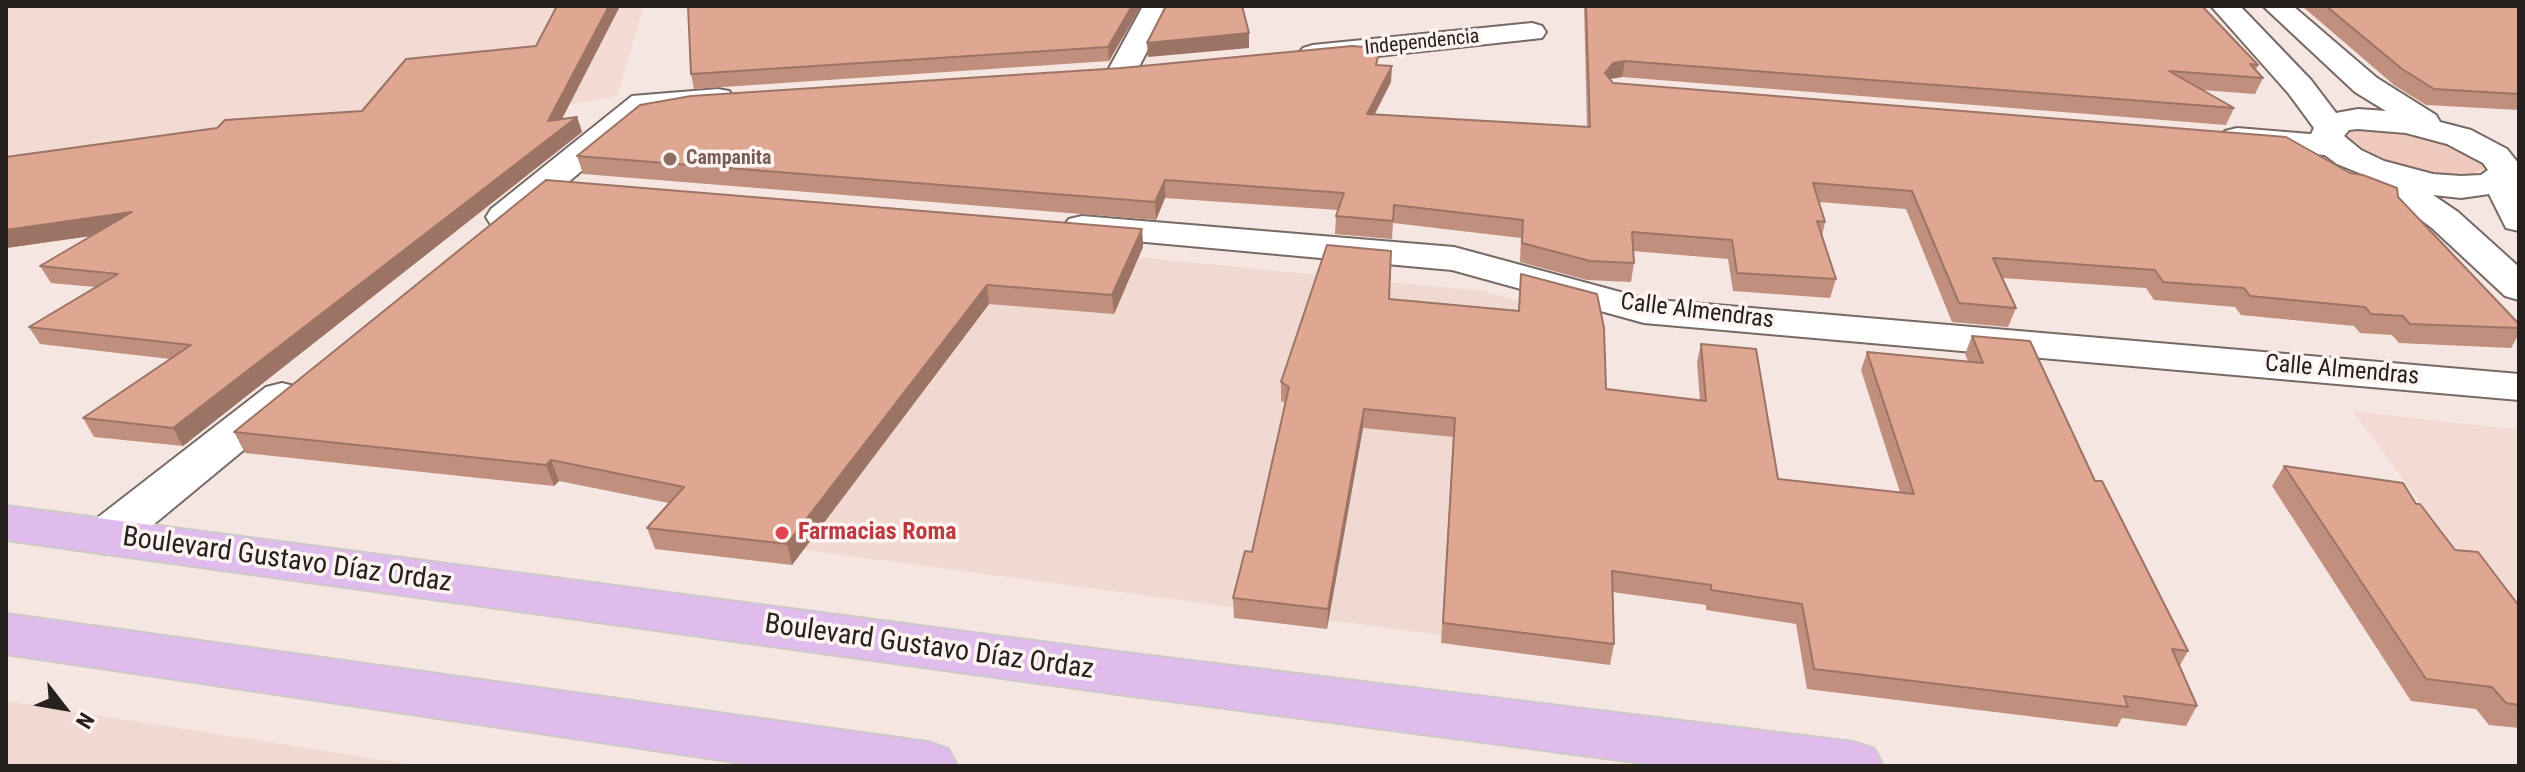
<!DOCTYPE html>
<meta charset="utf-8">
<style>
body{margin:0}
#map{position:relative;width:2525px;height:772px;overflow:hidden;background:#f6e6e1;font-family:"Roboto Condensed",sans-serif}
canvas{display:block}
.frame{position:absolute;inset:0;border:8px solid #26201e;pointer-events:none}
.north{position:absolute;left:24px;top:668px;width:80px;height:80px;-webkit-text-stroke:6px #fef5f2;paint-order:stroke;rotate:121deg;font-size:22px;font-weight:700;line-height:32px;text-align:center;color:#26201e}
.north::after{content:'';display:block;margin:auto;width:28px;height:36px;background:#26201e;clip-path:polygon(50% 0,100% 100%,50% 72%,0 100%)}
</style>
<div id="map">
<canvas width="2525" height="772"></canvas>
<div class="frame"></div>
<div class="north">N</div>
</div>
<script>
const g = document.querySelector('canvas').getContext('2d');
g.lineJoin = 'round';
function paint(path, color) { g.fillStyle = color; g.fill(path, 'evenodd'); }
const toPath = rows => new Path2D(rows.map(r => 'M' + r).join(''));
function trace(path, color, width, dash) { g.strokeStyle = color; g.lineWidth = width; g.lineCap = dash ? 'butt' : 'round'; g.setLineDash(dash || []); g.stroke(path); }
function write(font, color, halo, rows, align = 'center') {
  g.font = font + ' "Roboto Condensed",sans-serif'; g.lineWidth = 7; g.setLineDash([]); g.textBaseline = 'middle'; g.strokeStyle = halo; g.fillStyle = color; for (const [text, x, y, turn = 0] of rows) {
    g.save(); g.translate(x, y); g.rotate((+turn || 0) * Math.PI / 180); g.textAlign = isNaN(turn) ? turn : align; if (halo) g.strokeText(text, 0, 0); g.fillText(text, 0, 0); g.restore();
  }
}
paint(toPath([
 [911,235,1482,291,1603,325,1448,636,678,533],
 [6,701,421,766,6,766]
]), '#f0d9d1');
paint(toPath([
 [6,6,644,6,617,96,175,176,6,198],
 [2353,411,2519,430,2519,638]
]), '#f3dad3');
paint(toPath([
 [2375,126,2442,137,2484,162,2484,169,2464,178,2446,178,2364,156,2347,139,2349,132]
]), '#efc9bb');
const minor = toPath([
 [1143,6,1171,6,1133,78,1122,81,1111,78,1107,72,1143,6],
 [1532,23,1542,26,1546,32,1542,38,1313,63,1303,60,1298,54,1303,48,1313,45,1532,23],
 [718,89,729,91,734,98,729,105,652,112,517,225,504,228,491,225,486,217,491,209,632,96,718,89],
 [2237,128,2334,136,2346,139,2351,146,2346,153,2334,156,2225,145,2220,138,2225,131,2237,128],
 [1082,216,1454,247,1646,299,2519,374,2519,400,1644,323,1452,270,1069,235,1063,227,1069,219,1082,216],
 [282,383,298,387,304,396,298,405,124,549,106,554,88,549,81,537,88,525,266,387,282,383]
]);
const tertiary = toPath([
 [2211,6,2240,6,2311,80,2336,113,2358,109,2386,111,2355,92,2263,6,2293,6,2377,78,2436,115,2440,122,2471,130,2507,149,2519,164,2519,231,2506,228,2489,194,2461,198,2433,195,2458,212,2519,267,2519,300,2505,296,2432,228,2378,188,2374,179,2337,164,2322,153,2310,136,2314,128,2289,94,2211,6],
 [2358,129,2406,133,2447,144,2483,163,2488,170,2481,175,2461,176,2433,174,2384,161,2361,150,2344,136,2349,130,2358,129]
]);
const primary = toPath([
 [6,506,1118,652,1853,742,1874,749,1883,766,1666,766,1118,694,6,540,6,506],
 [6,614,927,742,948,749,957,766,762,766,6,654,6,614]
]);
trace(minor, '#776965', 4);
trace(tertiary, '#776965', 4);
trace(primary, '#cbc9c9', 4);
paint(minor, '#fff');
paint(tertiary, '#fff');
paint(primary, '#e0bcec');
paint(toPath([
 [557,6,620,6,562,119,577,117,582,132,183,446,94,437,83,418,170,359,40,344,29,327,95,287,51,283,40,266,91,236,6,248,6,157,362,111,536,46],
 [688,6,1141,6,1109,61,694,89,691,74],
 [1584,6,2202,6,2258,65,2256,70,2263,78,2255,94,2202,90,2234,108,2226,125,1622,77,1610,79,1613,83,2350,173,2398,197,2519,324,2519,334,2511,348,2399,343,2392,335,2360,333,2354,326,2241,315,2235,307,2154,300,2146,288,2002,278,2016,308,2008,327,1952,322,1906,209,1819,202,1825,222,1822,236,1836,279,1830,298,1733,291,1728,259,1633,251,1634,263,1631,282,1587,280,1520,262,1521,238,1393,223,1392,239,1335,234,1336,216,1338,210,1165,198,1156,220,583,174,577,156,1378,65,1391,82,1375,114,1587,127],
 [2302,6,2519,6,2519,110,2426,105,2394,85],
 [1142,229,1143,247,1114,314,989,304,792,565,655,549,647,528,669,503,559,481,554,486,245,453,234,432],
 [1521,274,1606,389,1700,401,1697,362,1701,344,1778,479,1900,492,1861,370,1867,352,1968,361,1965,354,1972,336,2095,481,2188,651,2179,667,2197,706,2186,726,2122,718,2117,727,1807,689,1796,624,1706,610,1706,605,1612,592,1614,644,1610,665,1441,643,1453,437,1363,428,1327,629,1234,618,1233,598,1252,552,1286,403,1281,401,1281,382,1389,299,1518,311],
 [2284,466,2416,504,2455,550,2519,606,2519,728,2489,725,2476,709,2411,701,2272,486]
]), '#c08f7e');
paint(toPath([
 [609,6,620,6,554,134,577,117,582,132,183,446,173,428,548,121],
 [1132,6,1141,6,1109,61,1108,47],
 [1249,33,1249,48,1148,57,1147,43],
 [1625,61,1622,77,1610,79,1605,73,1613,63],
 [1392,66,1391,82,1366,130,1367,114],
 [1165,180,1165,198,1156,220,1155,202],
 [132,212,140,229,6,248,6,230],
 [1142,229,1143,247,1114,314,1112,295],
 [987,285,989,304,792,565,787,544],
 [1364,409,1363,428,1327,629,1328,609],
 [551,460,559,481,554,486,546,465]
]), '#9c7466');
const building = toPath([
 [557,6,609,6,548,121,577,117,173,428,83,418,191,345,29,327,118,274,40,266,132,212,6,230,6,157,217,128,225,120,362,111,406,59,536,46,557,6],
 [688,6,1132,6,1108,47,691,74,688,6],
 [1166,6,1242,6,1249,33,1147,43,1166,6],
 [1586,6,2202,6,2258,65,2250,64,2263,78,2169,71,2234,108,1625,61,1613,63,1605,73,1613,83,2286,137,2350,173,2363,175,2397,188,2398,197,2519,324,2519,328,2410,324,2403,316,2371,314,2365,307,2250,296,2244,288,2163,282,2155,270,1993,258,2016,308,1959,303,1912,191,1813,183,1825,222,1817,221,1836,279,1737,273,1732,240,1632,232,1634,263,1590,261,1522,243,1523,220,1394,205,1393,221,1336,216,1344,193,1165,180,1155,202,577,156,640,105,691,96,1121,68,1352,46,1380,48,1376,65,1392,66,1367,114,1590,127,1586,6],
 [2326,6,2519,6,2519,94,2434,89,2402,69,2326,6],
 [546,180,1142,229,1112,295,987,285,787,544,647,528,684,487,551,460,546,465,234,432,546,180],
 [1327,245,1391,251,1389,299,1519,311,1521,274,1597,294,1604,328,1606,389,1706,401,1701,344,1756,349,1778,479,1914,494,1867,352,1983,363,1972,336,2030,341,2095,481,2102,481,2188,651,2172,649,2197,706,2124,696,2128,707,1814,669,1802,604,1711,590,1711,585,1612,571,1614,644,1443,623,1455,418,1364,409,1328,609,1233,598,1245,551,1252,552,1289,387,1281,382,1327,245],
 [2284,466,2403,483,2416,504,2420,504,2455,550,2478,552,2519,606,2519,705,2506,703,2492,687,2426,679,2284,466]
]);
paint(building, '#dfa692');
trace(building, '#9c7466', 2);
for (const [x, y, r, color] of [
 [670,159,8,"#8d6e63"],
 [782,533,8,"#e0444e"]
]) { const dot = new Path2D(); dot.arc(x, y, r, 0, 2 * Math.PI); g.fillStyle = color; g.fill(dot); trace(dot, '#fef5f2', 3); }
write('20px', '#26201e', '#fef5f2', [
 ["Independencia",1422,43,-6]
]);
write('bold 20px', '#785e54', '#fef5f2', [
 ["Campanita",686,159]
], 'left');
write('24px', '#26201e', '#fef5f2', [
 ["Calle Almendras",1697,312,7],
 ["Calle Almendras",2342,371,5]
]);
write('bold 24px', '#be3a42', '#fef5f2', [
 ["Farmacias Roma",798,533]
], 'left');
write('28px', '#26201e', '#fef5f2', [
 ["Boulevard Gustavo Díaz Ordaz",287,561,8],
 ["Boulevard Gustavo Díaz Ordaz",929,648,8]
]);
</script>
